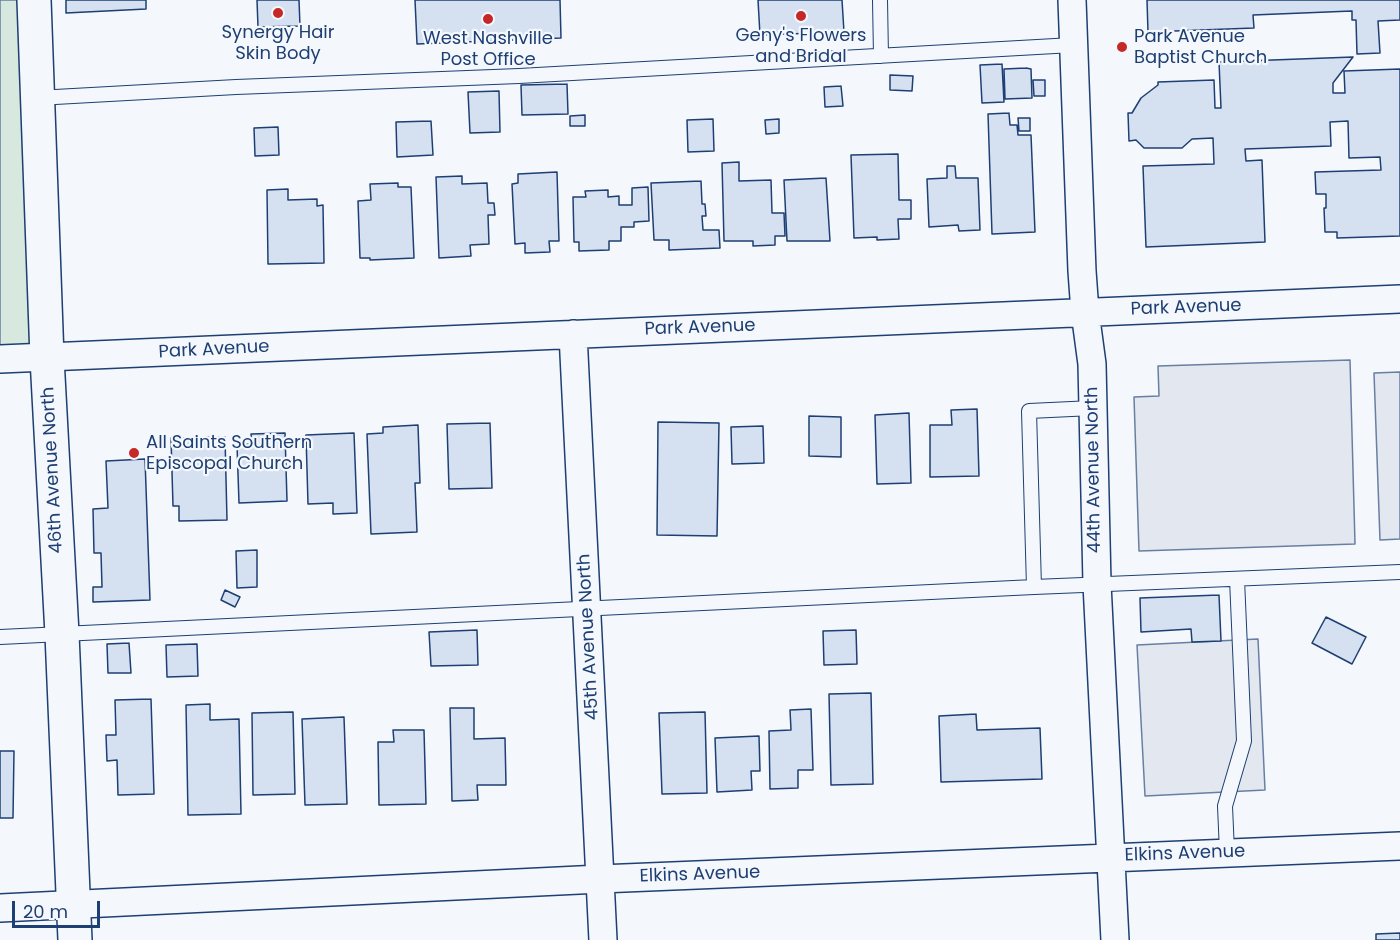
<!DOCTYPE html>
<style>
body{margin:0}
#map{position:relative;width:1400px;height:940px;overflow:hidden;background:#f4f7fb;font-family:Poppins,sans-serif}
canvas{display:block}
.scale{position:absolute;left:12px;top:901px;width:88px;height:27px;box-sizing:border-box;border:3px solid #1d3f73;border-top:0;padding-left:8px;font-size:18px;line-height:21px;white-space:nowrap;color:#1d3f73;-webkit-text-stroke:4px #f4f7fb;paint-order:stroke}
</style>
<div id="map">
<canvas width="1400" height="940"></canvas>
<div class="scale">20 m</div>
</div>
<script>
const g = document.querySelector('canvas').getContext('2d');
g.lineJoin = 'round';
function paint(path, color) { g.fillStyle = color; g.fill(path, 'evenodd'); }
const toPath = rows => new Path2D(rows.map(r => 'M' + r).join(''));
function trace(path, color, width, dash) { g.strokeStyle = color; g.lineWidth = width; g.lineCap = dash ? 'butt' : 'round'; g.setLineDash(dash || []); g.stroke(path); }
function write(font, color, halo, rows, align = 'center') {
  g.font = font + ' Poppins,sans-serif'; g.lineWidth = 4.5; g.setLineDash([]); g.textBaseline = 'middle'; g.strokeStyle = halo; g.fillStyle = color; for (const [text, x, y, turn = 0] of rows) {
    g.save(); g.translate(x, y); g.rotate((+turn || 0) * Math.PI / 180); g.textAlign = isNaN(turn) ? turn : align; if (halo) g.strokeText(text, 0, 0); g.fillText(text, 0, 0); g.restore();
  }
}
const green = toPath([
 [0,0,34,0,47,358,0,360,0,0]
]);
paint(green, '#d7e8df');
trace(green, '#687fa3', 1.5);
const parking = toPath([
 [1350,360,1355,544,1139,551,1134,397,1159,396,1158,366,1350,360],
 [1400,372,1400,539,1380,540,1374,373,1400,372],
 [1258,639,1265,790,1145,796,1137,645,1258,639]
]);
paint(parking, '#e3e8f0');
trace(parking, '#687fa3', 1.5);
const building = toPath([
 [66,0,146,0,146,9,66,13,66,0],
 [257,0,299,0,300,26,258,27,257,0],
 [415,0,560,0,561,38,417,44,415,0],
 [758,0,842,0,844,32,760,35,758,0],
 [1147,0,1400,0,1400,20,1378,21,1380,53,1357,54,1356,20,1352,20,1352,11,1253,15,1254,28,1148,32,1147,0],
 [1353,57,1333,83,1333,93,1345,93,1344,71,1400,69,1400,236,1337,238,1337,232,1325,232,1324,208,1326,208,1326,194,1316,194,1315,172,1381,170,1380,157,1349,158,1348,121,1330,122,1331,146,1245,149,1246,161,1262,160,1265,242,1146,247,1143,166,1214,164,1213,138,1192,139,1182,148,1144,148,1136,140,1129,141,1128,113,1132,113,1141,98,1158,85,1158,82,1214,80,1215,108,1221,108,1219,62,1353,57],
 [1002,64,1004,102,982,103,980,65,1002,64],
 [1026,68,1031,69,1032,98,1005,99,1004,69,1026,68],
 [890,75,913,76,912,91,890,90,890,75],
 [1033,80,1045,80,1045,96,1034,96,1033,80],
 [567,84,568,114,522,115,521,85,567,84],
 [841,86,843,106,825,107,824,87,841,86],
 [499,91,500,132,470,133,468,92,499,91],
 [1009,113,1010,125,1017,125,1018,135,1031,135,1035,232,992,234,988,114,1009,113],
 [585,115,585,126,570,126,570,116,585,115],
 [1018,118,1030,118,1030,131,1019,131,1018,118],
 [713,119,714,151,688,152,687,120,713,119],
 [779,119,779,133,766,134,765,120,779,119],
 [431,121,433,155,397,157,396,122,431,121],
 [278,127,279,155,255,156,254,128,278,127],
 [898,154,899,200,911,200,911,219,898,219,899,239,877,240,877,237,854,238,851,155,898,154],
 [739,162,739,181,771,180,772,213,784,213,785,236,775,236,775,245,753,246,753,241,724,241,722,163,739,162],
 [947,166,955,166,956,178,978,178,980,230,959,231,958,225,929,227,927,179,947,178,947,166],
 [557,172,559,241,549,241,550,252,525,253,525,243,515,244,512,184,518,183,518,174,557,172],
 [462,176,462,184,487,183,488,203,494,203,495,215,488,215,489,244,470,245,471,256,439,258,436,177,462,176],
 [826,178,830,241,787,241,784,180,826,178],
 [701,181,702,204,705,204,706,216,702,216,703,230,719,230,720,248,669,250,669,240,654,240,651,183,701,181],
 [398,183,398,187,411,187,414,258,370,260,370,258,360,258,358,201,371,200,370,184,398,183],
 [648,187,649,221,634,222,634,227,621,227,621,241,609,241,609,250,579,251,579,242,574,242,573,197,586,197,585,191,608,190,608,197,619,196,619,205,632,205,632,188,648,187],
 [288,189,288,200,317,199,317,206,323,205,324,263,268,264,267,190,288,189],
 [977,409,979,476,930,477,930,425,952,425,951,410,977,409],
 [909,413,911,483,877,484,875,415,909,413],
 [809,416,841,417,841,457,809,456,809,416],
 [658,422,719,423,717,536,657,535,658,422],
 [490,423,492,488,449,489,447,424,490,423],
 [418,425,420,483,415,483,417,532,371,534,367,434,383,433,383,427,418,425],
 [763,426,764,463,732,464,731,427,763,426],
 [285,433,287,501,239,503,237,445,252,444,251,434,285,433],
 [354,433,357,513,333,514,333,503,308,504,306,435,354,433],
 [225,437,227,520,179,521,179,506,173,506,171,438,225,437],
 [145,459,150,600,93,602,93,587,102,587,101,553,94,553,93,509,108,508,106,461,145,459],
 [257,550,257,587,237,588,236,551,257,550],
 [225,590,240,597,235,607,221,600,225,590],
 [1219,595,1221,641,1192,642,1191,629,1141,632,1140,598,1219,595],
 [1326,617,1366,637,1352,664,1312,643,1326,617],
 [477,630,478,665,431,666,429,632,477,630],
 [856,630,857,664,824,665,823,631,856,630],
 [129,643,131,673,108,673,107,644,129,643],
 [197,644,198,676,167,677,166,645,197,644],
 [871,693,873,784,831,785,829,694,871,693],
 [151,699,154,794,118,795,117,760,107,761,106,735,116,735,115,700,151,699],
 [210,704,210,720,239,719,241,814,188,815,186,705,210,704],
 [450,708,474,708,474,739,505,738,506,785,477,785,478,800,452,801,450,708],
 [811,709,813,770,798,770,798,788,770,789,769,731,791,730,790,710,811,709],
 [293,712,295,794,253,795,252,713,293,712],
 [705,712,707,793,662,794,659,713,705,712],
 [976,714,977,730,1040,728,1042,779,941,782,939,716,976,714],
 [344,717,347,804,305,805,302,719,344,717],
 [393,730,424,730,426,804,379,805,378,742,394,742,393,730],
 [759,736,760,771,751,771,752,790,717,792,715,738,759,736],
 [0,751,14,751,13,818,0,818,0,751],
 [1400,933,1400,940,1376,940,1376,934,1400,933]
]);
paint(building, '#d5e0f0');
trace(building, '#1d3f73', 1.5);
const service = toPath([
 [880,0,881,56],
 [37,98,236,87,519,76,1073,45],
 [1034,587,1029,411,1093,408],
 [0,637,1034,587,1400,572],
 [1227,852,1225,806,1244,741,1237,579]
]);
const minor = toPath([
 [1072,0,1082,271,1085,312,1092,364,1097,584,1115,940],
 [573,334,603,940],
 [0,359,1400,299],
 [0,908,600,879,1400,846]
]);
const primary = toPath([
 [34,0,47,358,62,634,75,940]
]);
trace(service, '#1d3f73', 16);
trace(minor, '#1d3f73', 30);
trace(primary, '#1d3f73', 36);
trace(service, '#f4f7fb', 14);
trace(minor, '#f4f7fb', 27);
trace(primary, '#f4f7fb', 33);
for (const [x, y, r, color] of [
 [278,13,6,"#c62828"],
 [801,16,6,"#c62828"],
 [488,19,6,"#c62828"],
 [1122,47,6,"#c62828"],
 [134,453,6,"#c62828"]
]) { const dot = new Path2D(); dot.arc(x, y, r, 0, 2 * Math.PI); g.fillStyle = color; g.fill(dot); trace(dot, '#f4f7fb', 2); }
write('18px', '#1d3f73', '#f4f7fb', [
 ["Synergy Hair",278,33],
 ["Skin Body",278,54],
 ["Geny's Flowers",801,36],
 ["and Bridal",801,57],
 ["Park Avenue",1134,37,"left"],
 ["Baptist Church",1134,58,"left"],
 ["West Nashville",488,39],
 ["Post Office",488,60],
 ["All Saints Southern",146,443,"left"],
 ["Episcopal Church",146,464,"left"]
]);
write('18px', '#1d3f73', '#f4f7fb', [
 ["Park Avenue",1186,308,-2],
 ["Park Avenue",700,328,-2],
 ["Park Avenue",214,350,-3],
 ["46th Avenue North",53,470,-93],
 ["44th Avenue North",1094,470,-91],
 ["45th Avenue North",589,637,-93],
 ["Elkins Avenue",1185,854,-2],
 ["Elkins Avenue",700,875,-2]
]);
</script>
